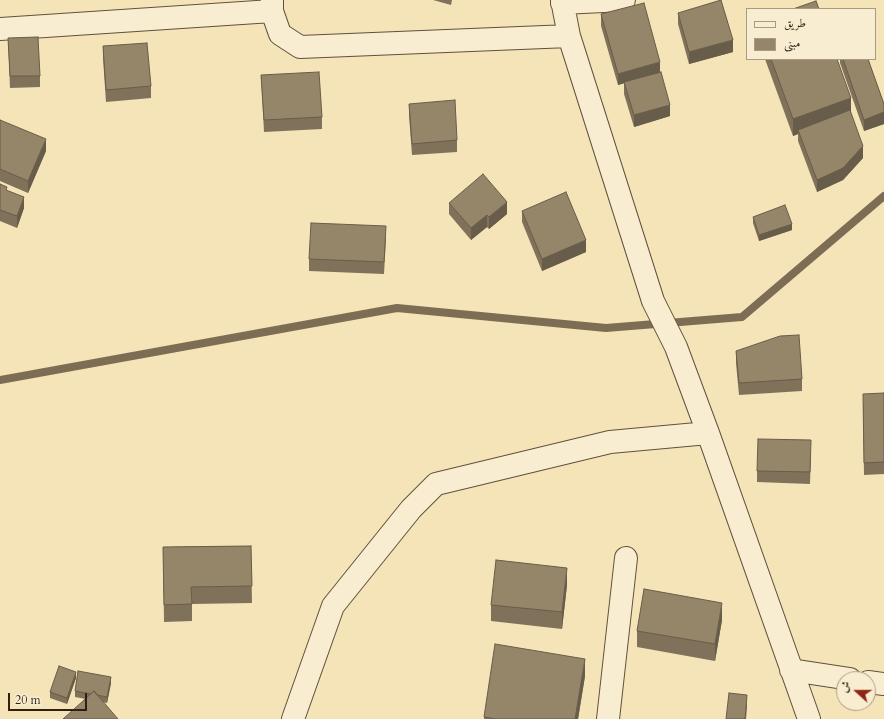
<!DOCTYPE html>
<meta charset="utf-8">
<style>
body{margin:0}
#map{position:relative;width:884px;height:719px;overflow:hidden;background:#f4e4b7;font-family:Cardo,Amiri,serif}
canvas{display:block}
.legend{position:absolute;left:746px;top:8px;width:130px;height:52px;box-sizing:border-box;background:#f8edd0;border:1px solid #a89b85;margin:0;padding:5px 7px;list-style:none;font-size:12px;color:#2f1f15}
.legend li{display:flex;align-items:center;gap:8px;height:20px}
.legend b{width:20px;border:1px solid #a89b85}
.north{position:absolute;left:836px;top:671px;width:40px;height:40px;box-sizing:border-box;background:#f8edd0;border:1px solid #a89b85;border-radius:50%;rotate:291deg;font-size:11px;font-weight:700;line-height:16px;text-align:center;color:#2f1f15}
.north::after{content:'';display:block;margin:auto;width:14px;height:18px;background:#8f2418;clip-path:polygon(50% 0,100% 100%,50% 72%,0 100%)}
.scale{position:absolute;left:8px;top:693px;width:79px;height:18px;box-sizing:border-box;border:2px solid #2f1f15;border-top:0;padding-left:5px;font-size:12px;line-height:14px;white-space:nowrap;color:#2f1f15;-webkit-text-stroke:3px #f8edd0;paint-order:stroke}
</style>
<div id="map">
<canvas width="884" height="719"></canvas>
<ul class="legend">
<li><b style="height:5px;background:#f8edd0"></b>طريق</li>
<li><b style="height:11px;background:#958569"></b>مبنى</li>
</ul>
<div class="north">ش</div>
<div class="scale">20 m</div>
</div>
<script>
const g = document.querySelector('canvas').getContext('2d');
g.lineJoin = 'round';
const toPath = rows => new Path2D(rows.map(r => 'M' + r).join(''));
function trace(path, color, width, dash) { g.strokeStyle = color; g.lineWidth = width; g.lineCap = dash ? 'butt' : 'round'; g.setLineDash(dash || []); g.stroke(path); }
function paint(path, color) { g.fillStyle = color; g.fill(path, 'evenodd'); }
trace(toPath([
 [0,380,397,308,606,328,742,317,884,196]
]), '#7d6d55', 8);
const street = toPath([
 [272,0,272,11,280,34,300,47,569,36],
 [562,0,569,36,653,301,676,347,708,433,809,719],
 [562,3,624,0],
 [0,29,272,11],
 [791,670,850,679],
 [868,682,884,684],
 [293,719,333,606,411,509,436,484,610,442,708,433],
 [608,719,626,558]
]);
trace(street, '#60503e', 24);
trace(street, '#f8edd0', 22);
paint(toPath([
 [433,0,452,0,451,5],
 [678,13,733,52,689,64,678,24],
 [601,14,660,72,670,116,634,127,624,94,624,83,618,85,601,26],
 [8,38,40,76,40,87,10,88],
 [103,46,151,86,151,98,106,102,103,58],
 [765,59,837,59,851,114,863,158,843,180,817,192,798,141,798,134,793,136],
 [840,59,868,59,884,104,884,124,864,131,840,63],
 [261,75,322,117,322,129,264,132],
 [409,104,457,140,457,152,412,155,409,115],
 [0,120,46,151,28,193,0,181],
 [0,184,24,208,17,228,0,221],
 [449,203,507,214,489,229,487,227,471,240,449,214],
 [522,211,586,252,542,271,522,222],
 [753,217,792,230,759,241,753,223],
 [386,238,384,274,309,271,309,259],
 [736,351,802,379,802,391,739,395,736,363],
 [884,393,884,474,864,475,863,405],
 [811,452,810,484,757,482,757,471],
 [251,546,252,603,192,604,192,621,164,622,163,547],
 [567,585,562,629,491,621,491,605],
 [722,620,715,661,637,647,637,631],
 [585,676,578,719,484,719,484,717],
 [76,678,67,704,50,698,50,692],
 [111,683,107,703,75,697,75,691]
]), '#80725a');
paint(toPath([
 [733,40,733,52,689,64,689,52],
 [660,62,660,73,618,85,618,74],
 [851,98,851,115,798,130,798,134,793,136,793,119],
 [670,105,670,116,634,127,634,115],
 [884,112,884,124,864,131,864,120],
 [46,139,46,151,28,193,28,181],
 [863,146,863,158,843,180,817,192,817,180],
 [24,197,24,208,17,228,17,216],
 [507,202,507,214,489,229,489,217],
 [487,215,487,227,471,240,471,228],
 [792,224,792,230,759,241,759,235],
 [586,240,586,252,542,271,542,259],
 [567,568,567,585,562,629,562,612],
 [722,603,722,620,715,661,715,644],
 [585,659,585,676,578,719,575,719],
 [76,672,76,678,67,704,67,698],
 [111,677,111,683,107,703,107,697],
 [747,695,747,706,746,719,745,719]
]), '#685d4a');
const building = toPath([
 [721,0,733,40,689,52,678,13,721,0],
 [816,1,819,9,793,9,816,1],
 [644,3,660,62,618,74,601,14,644,3],
 [38,37,40,76,10,76,8,38,38,37],
 [147,43,151,86,106,90,103,46,147,43],
 [771,59,837,59,851,98,793,119,771,59],
 [843,59,868,59,884,104,884,112,864,120,843,59],
 [319,72,322,117,264,120,261,75,319,72],
 [661,72,670,105,634,115,624,82,661,72],
 [455,100,457,140,412,144,409,104,455,100],
 [850,110,863,146,843,168,817,180,798,130,850,110],
 [0,120,46,139,28,181,0,169,0,120],
 [483,174,507,202,489,217,487,215,471,228,449,203,483,174],
 [0,184,7,187,6,190,24,197,17,216,0,210,0,184],
 [566,192,586,240,542,259,522,211,566,192],
 [785,205,792,224,759,235,753,217,785,205],
 [311,223,386,226,384,262,309,259,311,223],
 [799,335,802,379,739,383,736,351,780,336,799,335],
 [884,393,884,462,864,463,863,394,884,393],
 [758,439,811,440,810,472,757,471,758,439],
 [251,546,252,586,191,587,192,604,164,605,163,547,251,546],
 [496,560,567,568,562,612,491,605,496,560],
 [644,589,722,603,715,644,637,631,644,589],
 [495,644,585,659,575,719,496,719,484,717,495,644],
 [59,666,76,672,67,698,50,692,59,666],
 [78,671,111,677,107,697,97,695,94,691,91,694,75,691,78,671],
 [94,691,118,719,63,719,94,691],
 [729,693,747,695,745,719,726,719,729,693]
]);
paint(building, '#958569');
trace(building, '#685d4a', 1);
</script>
